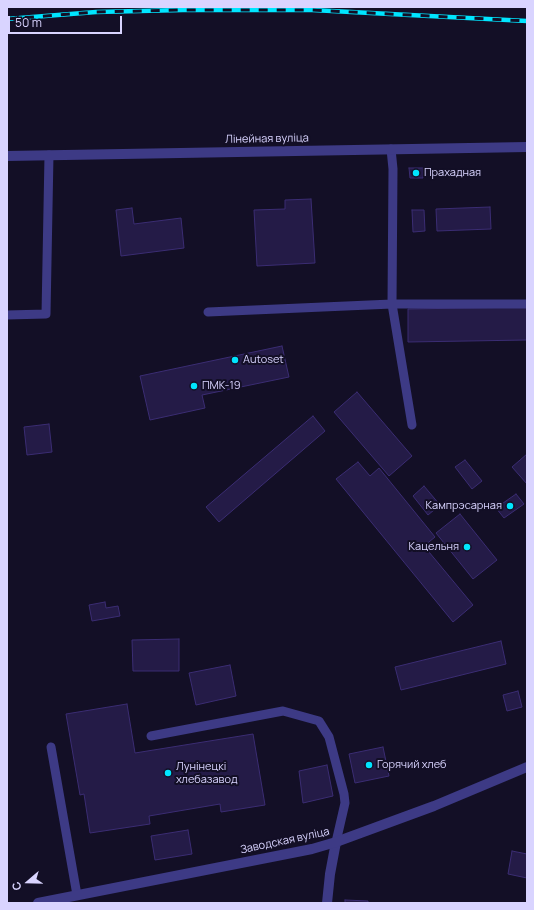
<!DOCTYPE html>
<meta charset="utf-8">
<style>
body{margin:0}
#map{position:relative;width:534px;height:910px;overflow:hidden;background:#130f26;font-family:Manrope,sans-serif}
canvas{display:block}
.frame{position:absolute;inset:0;border:8px solid #d9d4ff;pointer-events:none}
.north{position:absolute;left:8px;top:862px;width:40px;height:40px;-webkit-text-stroke:3px #130f26;paint-order:stroke;rotate:250deg;font-size:11px;font-weight:700;line-height:16px;text-align:center;color:#d9d4ff}
.north::after{content:'';display:block;margin:auto;width:14px;height:18px;background:#d9d4ff;clip-path:polygon(50% 0,100% 100%,50% 72%,0 100%)}
.scale{position:absolute;left:8px;top:16px;width:114px;height:18px;box-sizing:border-box;border:2px solid #d9d4ff;border-top:0;padding-left:5px;font-size:12px;line-height:14px;white-space:nowrap;color:#d9d4ff;-webkit-text-stroke:3px #130f26;paint-order:stroke}
</style>
<div id="map">
<canvas width="534" height="910"></canvas>
<div class="frame"></div>
<div class="north">С</div>
<div class="scale">50 m</div>
</div>
<script>
const g = document.querySelector('canvas').getContext('2d');
g.lineJoin = 'round';
function paint(path, color) { g.fillStyle = color; g.fill(path, 'evenodd'); }
const toPath = rows => new Path2D(rows.map(r => 'M' + r).join(''));
function trace(path, color, width, dash) { g.strokeStyle = color; g.lineWidth = width; g.lineCap = dash ? 'butt' : 'round'; g.setLineDash(dash || []); g.stroke(path); }
function write(font, color, halo, rows, align = 'center') {
  g.font = font + ' Manrope,sans-serif'; g.lineWidth = 4; g.setLineDash([]); g.textBaseline = 'middle'; g.strokeStyle = halo; g.fillStyle = color; for (const [text, x, y, turn = 0] of rows) {
    g.save(); g.translate(x, y); g.rotate((+turn || 0) * Math.PI / 180); g.textAlign = isNaN(turn) ? turn : align; if (halo) g.strokeText(text, 0, 0); g.fillText(text, 0, 0); g.restore();
  }
}
const building = toPath([
 [409,168,423,168,423,178,410,178,409,168],
 [311,199,315,263,257,266,254,210,285,209,285,200,311,199],
 [490,207,491,229,437,231,436,209,490,207],
 [132,208,134,224,181,218,184,248,121,256,116,210,132,208],
 [412,210,424,210,425,231,413,232,412,210],
 [527,307,527,340,408,342,408,309,527,307],
 [282,346,289,377,202,395,205,408,150,420,140,376,282,346],
 [357,392,412,456,389,476,334,412,357,392],
 [313,416,325,431,219,522,206,507,313,416],
 [49,424,52,452,27,455,24,427,49,424],
 [527,454,527,484,512,467,527,454],
 [465,460,482,481,472,489,455,467,465,460],
 [358,462,370,476,379,468,435,537,424,546,473,605,453,622,336,479,358,462],
 [424,486,440,505,428,515,413,496,424,486],
 [516,494,524,504,504,518,496,508,516,494],
 [460,514,497,560,473,579,436,533,460,514],
 [105,602,106,608,118,606,120,616,92,621,89,605,105,602],
 [179,639,179,671,133,671,132,640,179,639],
 [501,641,506,664,401,690,395,667,501,641],
 [230,665,236,696,196,705,189,673,230,665],
 [518,691,522,707,507,711,503,695,518,691],
 [127,704,135,753,253,734,265,805,221,812,220,804,149,816,150,824,90,833,84,794,80,795,66,714,127,704],
 [383,747,389,776,355,783,349,754,383,747],
 [327,765,333,796,303,803,299,771,327,765],
 [188,830,192,854,155,860,151,836,188,830],
 [512,851,527,854,527,878,508,874,512,851],
 [345,900,368,901,368,903,345,903,345,900]
]);
paint(building, '#241b47');
trace(building, '#3b2d73', 1);
trace(toPath([
 [391,149,393,169,392,304,412,425],
 [208,312,392,304,527,304],
 [7,315,46,314,49,155],
 [151,736,283,711,319,721,329,737,344,794,345,803,336,842],
 [51,747,77,895]
]), '#3d3a85', 9);
trace(toPath([
 [7,156,527,147],
 [327,903,330,874,336,842]
]), '#3d3a85', 10);
trace(toPath([
 [38,903,312,849,336,842,434,806,527,767]
]), '#3d3a85', 10);
const rail = toPath([
 [7,19,96,12,183,10,312,10,527,21]
]);
trace(rail, '#00e5ff', 4.5);
trace(rail, '#130f26', 3, [9]);
for (const [x, y, r, color] of [
 [416,173,4,"#00e5ff"],
 [235,360,4,"#00e5ff"],
 [194,386,4,"#00e5ff"],
 [510,506,4,"#00e5ff"],
 [467,547,4,"#00e5ff"],
 [369,765,4,"#00e5ff"],
 [168,773,4,"#00e5ff"]
]) { const dot = new Path2D(); dot.arc(x, y, r, 0, 2 * Math.PI); g.fillStyle = color; g.fill(dot); trace(dot, '#130f26', 1.5); }
write('11px', '#d9d4ff', '#130f26', [
 ["Лінейная вуліца",267,139,-1],
 ["Заводская вуліца",285,841,-12]
]);
write('11px', '#d9d4ff', '#130f26', [
 ["Прахадная",424,173],
 ["Autoset",243,360],
 ["ПМК-19",202,386],
 ["Кампрэсарная",502,506,"right"],
 ["Кацельня",459,547,"right"],
 ["Горячий хлеб",377,765],
 ["Лунінецкі",176,767],
 ["хлебазавод",176,780]
], 'left');
</script>
